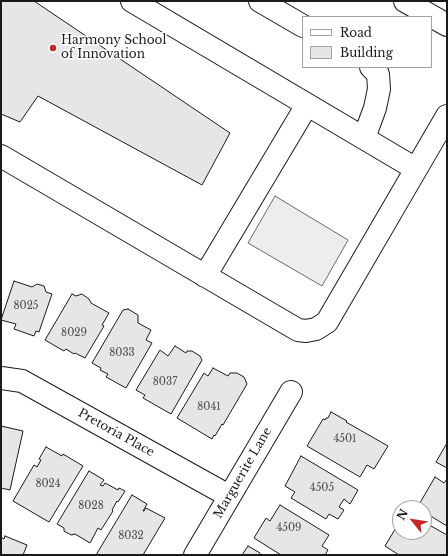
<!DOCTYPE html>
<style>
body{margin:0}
#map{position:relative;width:448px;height:556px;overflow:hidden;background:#fff;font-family:"Libre Baskerville",serif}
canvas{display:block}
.frame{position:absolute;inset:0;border:2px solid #1a1a1a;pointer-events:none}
.legend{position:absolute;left:302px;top:16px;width:130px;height:52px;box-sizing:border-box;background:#fff;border:1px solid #a3a3a3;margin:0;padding:5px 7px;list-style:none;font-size:12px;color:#1a1a1a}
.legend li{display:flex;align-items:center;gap:8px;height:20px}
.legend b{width:20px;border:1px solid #a3a3a3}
.north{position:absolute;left:392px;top:500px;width:40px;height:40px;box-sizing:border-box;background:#fff;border:1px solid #a3a3a3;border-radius:50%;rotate:300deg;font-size:11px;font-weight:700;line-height:16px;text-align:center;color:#1a1a1a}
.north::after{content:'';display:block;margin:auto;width:14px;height:18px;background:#c62828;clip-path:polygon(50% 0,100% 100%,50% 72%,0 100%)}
</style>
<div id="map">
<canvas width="448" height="556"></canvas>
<div class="frame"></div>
<ul class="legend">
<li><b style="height:5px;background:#fff"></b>Road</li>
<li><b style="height:11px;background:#e6e6e6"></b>Building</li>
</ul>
<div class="north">N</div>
</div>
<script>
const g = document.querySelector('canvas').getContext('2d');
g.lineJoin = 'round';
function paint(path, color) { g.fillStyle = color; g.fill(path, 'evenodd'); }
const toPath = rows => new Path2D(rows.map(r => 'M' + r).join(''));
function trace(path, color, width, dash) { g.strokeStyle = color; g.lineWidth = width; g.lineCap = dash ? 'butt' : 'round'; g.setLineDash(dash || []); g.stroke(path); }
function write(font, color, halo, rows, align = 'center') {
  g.font = font + ' "Libre Baskerville",serif'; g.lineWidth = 3; g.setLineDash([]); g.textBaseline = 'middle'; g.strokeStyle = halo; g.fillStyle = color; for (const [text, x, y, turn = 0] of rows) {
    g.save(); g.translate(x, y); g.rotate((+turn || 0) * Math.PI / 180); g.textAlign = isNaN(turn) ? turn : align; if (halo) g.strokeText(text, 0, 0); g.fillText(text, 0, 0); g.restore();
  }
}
const built = toPath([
 [275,196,348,240,322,286,248,243,275,196]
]);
paint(built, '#ededed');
trace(built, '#6a6a6a', 1);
const building = toPath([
 [1,1,34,1,230,133,202,185,38,96,20,122,1,114,1,1],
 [14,281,32,287,37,284,44,286,46,292,52,294,39,332,36,331,34,336,14,329,16,324,1,320,14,281],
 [72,294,76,296,82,294,89,299,91,303,109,313,102,325,104,326,85,358,75,353,74,354,66,349,64,351,45,340,72,294],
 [128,309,138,315,138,323,151,330,146,340,152,343,126,388,106,377,108,374,100,370,101,368,92,363,123,310,128,309],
 [175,346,186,353,187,351,192,351,200,356,202,360,171,414,143,398,145,395,136,390,160,350,168,356,175,346],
 [213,368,228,376,230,373,237,373,244,377,247,384,223,425,222,424,215,436,214,435,212,439,177,418,204,373,208,376,213,368],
 [331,412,347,421,346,422,388,446,374,469,367,465,360,477,307,446,323,419,325,420,326,418,328,418,331,412],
 [1,426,23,431,10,490,1,488,1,426],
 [447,443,447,468,436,462,447,443],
 [46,447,62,456,63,454,83,466,49,522,13,501,34,465,37,467,41,460,39,459,46,447],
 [301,456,358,490,350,504,344,499,339,507,344,510,338,519,329,514,326,519,291,498,295,492,285,486,301,456],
 [89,471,104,480,100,485,103,486,105,483,118,490,119,488,125,491,118,502,117,501,112,510,113,511,101,530,98,528,90,543,75,534,71,535,64,531,64,528,57,524,89,471],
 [435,477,444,483,447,479,447,526,424,512,424,508,417,508,435,477],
 [132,495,147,504,143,511,144,511,146,508,165,518,143,555,96,555,132,495],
 [280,505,329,535,322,546,328,550,325,555,281,555,254,538,266,518,270,521,280,505],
 [400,521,400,532,424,532,424,522,447,535,447,555,399,555,385,546,400,521],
 [5,536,27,545,23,555,1,555,1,537,4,539,5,536],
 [248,546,260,553,260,555,242,555,248,546]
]);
paint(building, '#e6e6e6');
trace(building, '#1a1a1a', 1);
const minor = toPath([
 [132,1,416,169],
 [260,1,303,26],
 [364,138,375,108,379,89,378,74,371,67],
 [1,156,298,330,306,331,316,329,327,322,447,116],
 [205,276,307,105],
 [1,378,22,381,229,496],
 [195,555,291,392]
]);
const major = toPath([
 [405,1,447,25]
]);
trace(minor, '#1a1a1a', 24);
trace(major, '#1a1a1a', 24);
trace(minor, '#fff', 22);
trace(major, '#fff', 22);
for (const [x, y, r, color] of [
 [53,48,4,"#c62828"]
]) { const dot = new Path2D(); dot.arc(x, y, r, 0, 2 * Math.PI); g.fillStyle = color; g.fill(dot); trace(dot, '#fff', 1.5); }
write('10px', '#4d4d4d', null, [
 ["8025",26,306],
 ["8029",74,333],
 ["8033",122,353],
 ["8037",165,382],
 ["8041",209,407],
 ["4501",345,439],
 ["8024",48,484],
 ["4505",322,488],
 ["8028",91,506],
 ["4509",289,528],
 ["8032",131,536]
]);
write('12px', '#1a1a1a', '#fff', [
 ["Harmony School",61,41],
 ["of Innovation",61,55]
], 'left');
write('12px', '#1a1a1a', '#fff', [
 ["Pretoria Place",116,433,29],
 ["Marguerite Lane",243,473,-60]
]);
</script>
